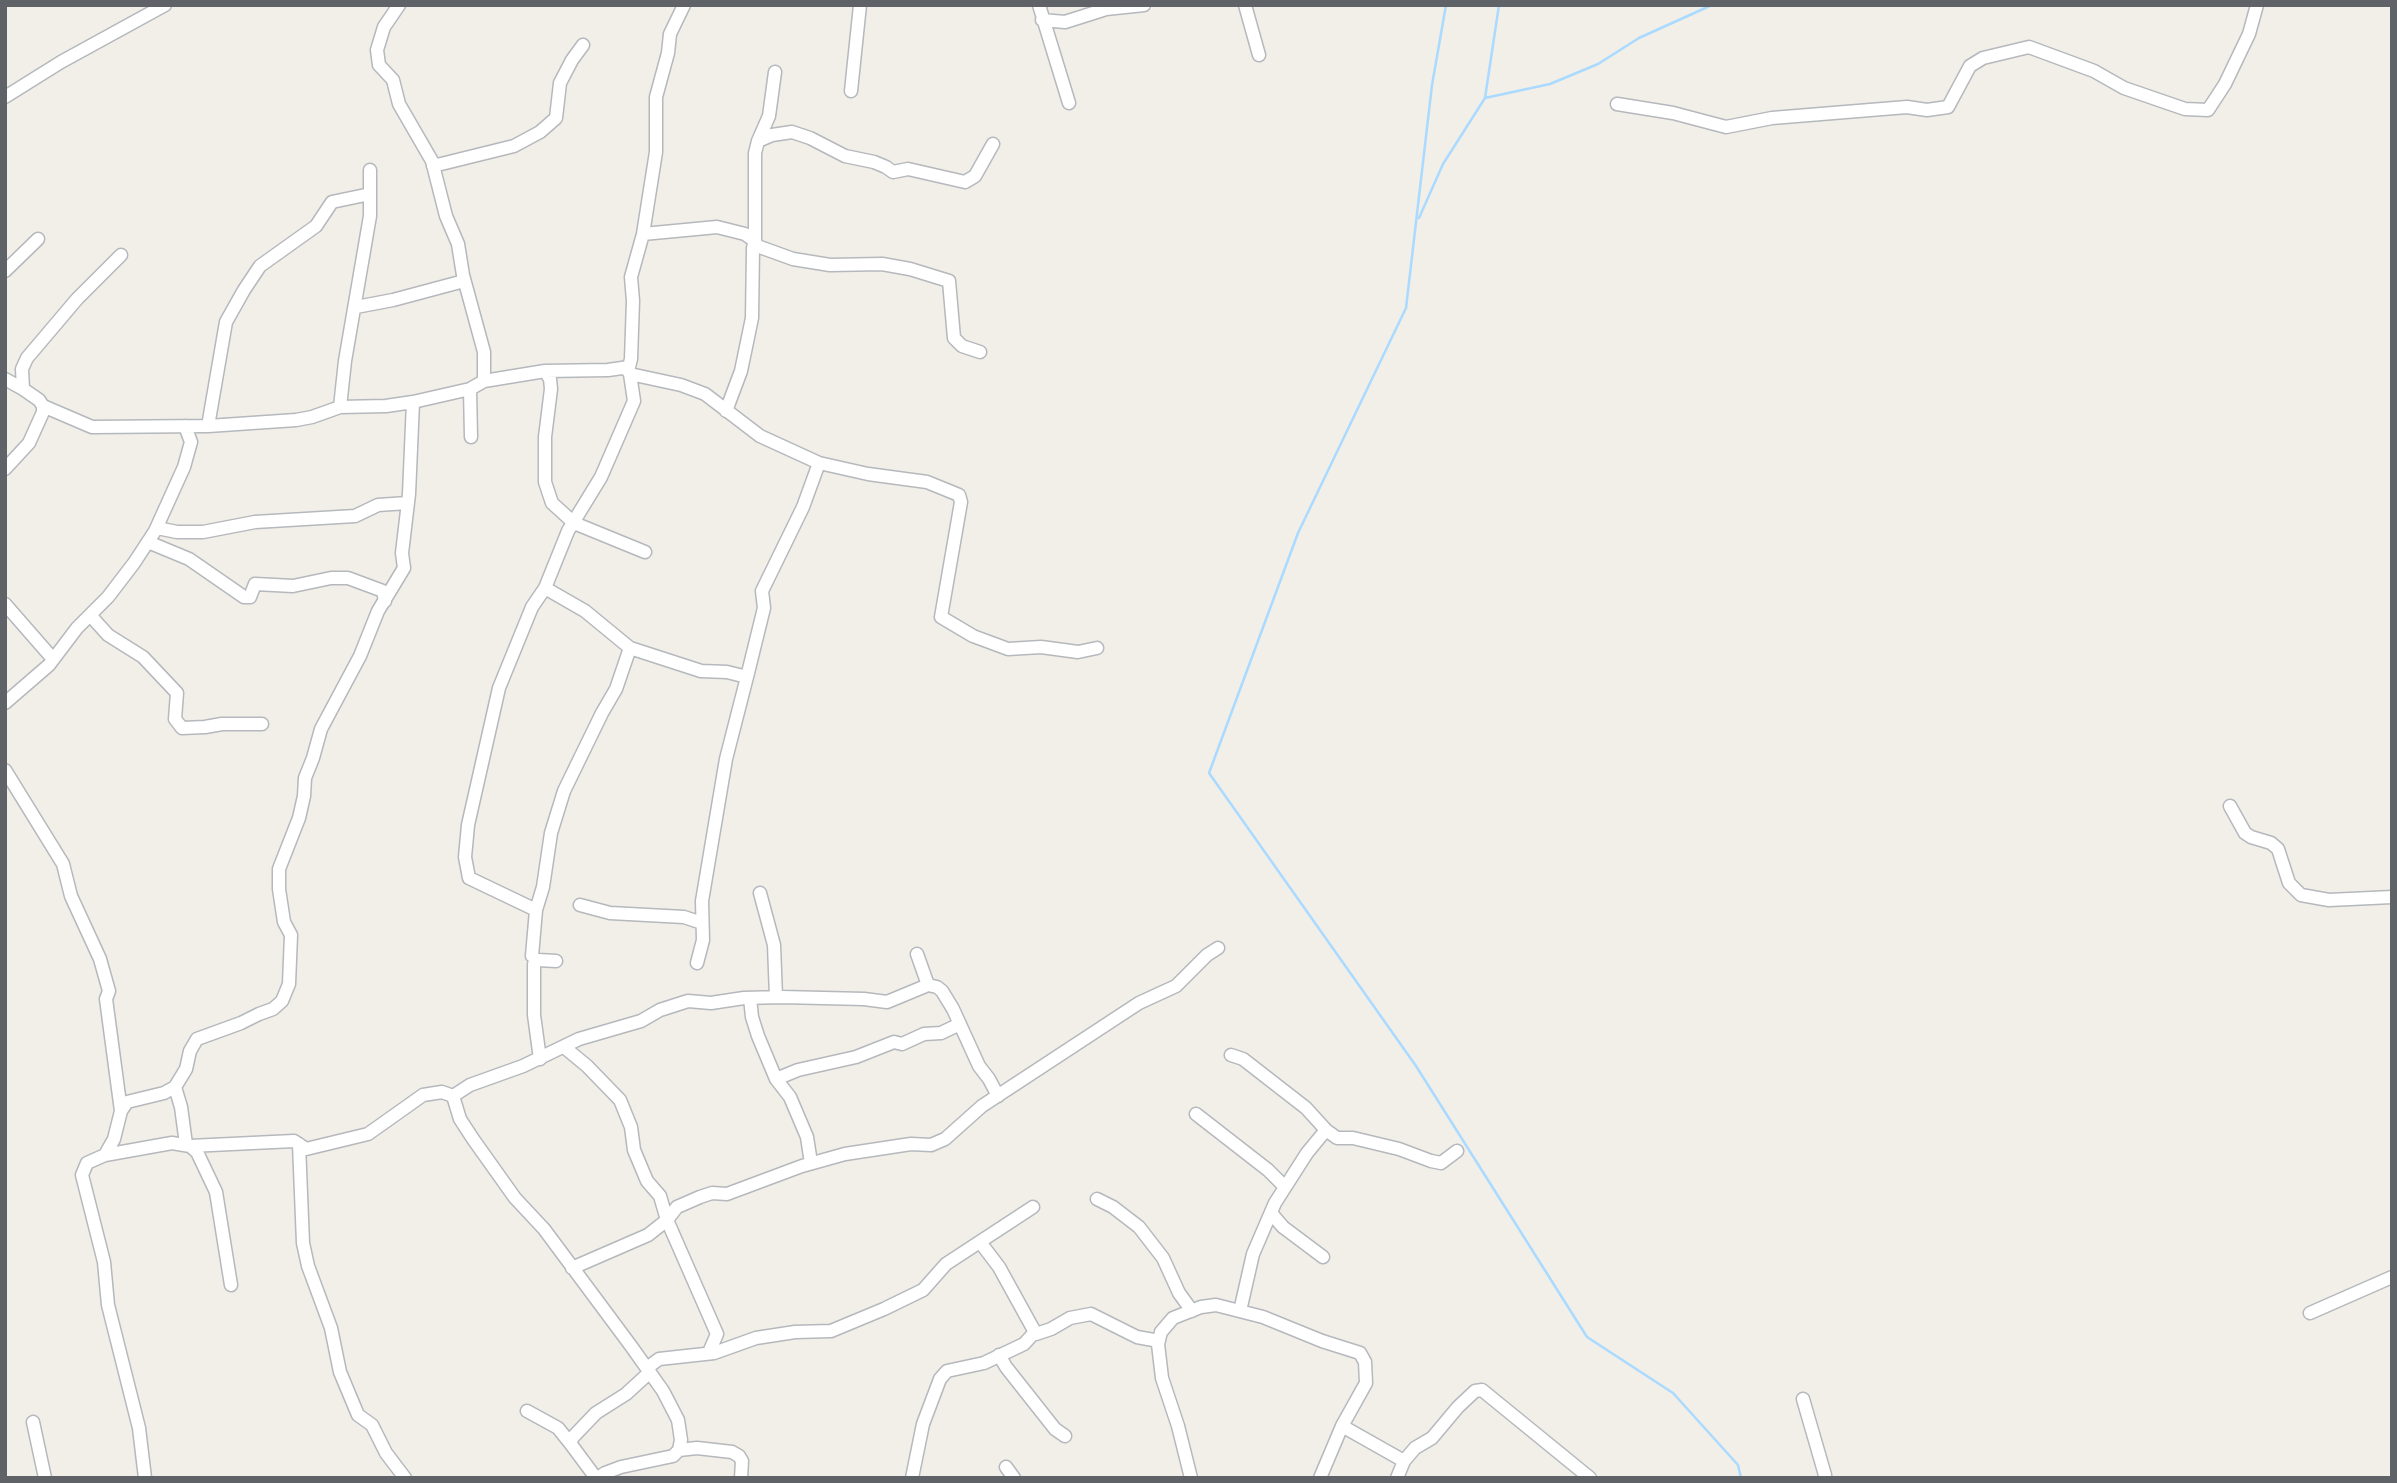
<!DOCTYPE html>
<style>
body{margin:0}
#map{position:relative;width:2397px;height:1483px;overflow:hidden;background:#f1efe8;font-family:Helvetica,sans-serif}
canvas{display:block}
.frame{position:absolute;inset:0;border:7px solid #5f6368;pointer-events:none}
</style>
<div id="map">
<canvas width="2397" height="1483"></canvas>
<div class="frame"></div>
</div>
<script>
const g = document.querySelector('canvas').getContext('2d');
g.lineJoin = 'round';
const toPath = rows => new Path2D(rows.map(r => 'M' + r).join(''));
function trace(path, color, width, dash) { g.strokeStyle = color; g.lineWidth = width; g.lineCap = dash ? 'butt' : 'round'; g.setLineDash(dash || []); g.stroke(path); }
trace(toPath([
 [1446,5,1432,85,1406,308,1298,533,1209,773,1416,1066,1587,1337,1673,1393,1738,1465,1741,1478],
 [1485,98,1550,84,1598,64,1639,38,1712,5],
 [1419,218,1443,164,1485,98,1499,5]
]), '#aadaff', 2.5);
const minor = toPath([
 [399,5,384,27,377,50,379,65,393,80,399,104,432,161,446,216,458,244,463,275,484,352,484,381],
 [1039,5,1069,103],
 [1245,5,1259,55],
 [1042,20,1065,22,1106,9,1144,5],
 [851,91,860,5],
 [5,97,61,62,165,5],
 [1617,104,1673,113,1726,127,1772,118,1907,107,1927,110,1948,107,1970,66,1983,58,2029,47,2094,71,2124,88,2185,109,2208,110,2225,84,2249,34,2257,5],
 [758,141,772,135,792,132,810,138,845,156,874,162,886,167,893,172,908,169,965,182,975,176,993,144],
 [433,166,514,146,540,132,556,118,560,83,572,60,583,45],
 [643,234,717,227,745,234,755,241,757,246,793,259,830,265,882,264,910,269,949,281,954,338,962,346,980,352],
 [5,271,38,239],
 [356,307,393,300,464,281],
 [626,368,630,374,681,385,705,394,760,436,819,463,868,474,927,482,959,495,961,502,941,617,973,636,1008,649,1041,647,1078,652,1097,648],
 [545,371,550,379,551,389,545,437,545,482,552,503,574,523,645,552],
 [5,379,23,389,39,400,43,406,43,412,29,443,5,469],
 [23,389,22,369,27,358,77,299,121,255],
 [470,389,471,437],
 [43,406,92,427,208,426,296,420,312,417,340,407,386,406,413,402,470,389,484,381,545,371,608,370,629,367,631,359,633,301,631,277,643,234,656,152,656,97,668,53,670,34,684,5],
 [340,407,345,361,370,216,370,170],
 [726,411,741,371,752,318,753,248,755,241,755,153,758,141,769,116,775,72],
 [208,426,226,322,244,290,260,266,316,226,332,202,370,194],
 [157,528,177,532,203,532,255,522,355,516,378,505,407,503],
 [148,542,189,559,244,597,250,597,255,584,293,586,331,578,348,578,383,591,385,601],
 [545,588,585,611,630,648],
 [5,604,53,659],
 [90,615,108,635,143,657,177,693,175,719,182,728,205,727,222,724,262,724],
 [747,677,764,608,762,591,803,507,819,463],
 [5,703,49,665,77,628,108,597,134,563,155,531,184,467,191,442,185,426],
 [5,770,63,864,71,896,100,959,109,991,106,999,121,1111],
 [2230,806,2245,833,2251,837,2271,843,2278,849,2289,883,2301,895,2329,900,2392,897],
 [760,893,774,945,776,997],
 [580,905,610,913,684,917,702,923],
 [536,910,469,878,465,857,468,825,499,688,532,607,545,588,568,531,601,477,634,401,630,374],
 [532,956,536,910,543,887,551,833,564,791,602,713,616,689,630,648,701,671,727,672,747,677,726,759,702,901,703,940,697,963],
 [928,985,937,987,942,991,953,1009,979,1066,989,1079,998,1096],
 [750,998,752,1017,758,1036,776,1079,790,1097,807,1137,811,1163],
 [564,1047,587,1066,620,1100,631,1127,634,1150,647,1181,660,1196,667,1220,648,1235,572,1268],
 [1231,1055,1243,1059,1306,1108,1326,1130,1307,1153,1275,1203,1253,1254,1240,1311],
 [540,1059,534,1015,534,964,538,960,556,961],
 [776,1079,798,1070,856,1057,894,1042,902,1044,924,1034,941,1033,960,1024],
 [175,1087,181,1107,186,1144],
 [453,1096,470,1085,523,1066,579,1039,641,1021,660,1010,688,1001,711,1003,744,998,782,997,864,999,887,1002,928,985,917,954],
 [1196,1114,1268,1170,1285,1187],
 [1326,1130,1337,1138,1353,1138,1399,1149,1431,1161,1441,1163,1457,1151],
 [299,1144,303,1243,308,1266,331,1328,340,1372,358,1415,372,1425,386,1453,405,1478],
 [190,1146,197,1152,216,1192,231,1285],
 [105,1155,114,1139,121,1111,127,1102,164,1093,175,1087,186,1069,190,1051,197,1039,241,1023,259,1014,273,1009,282,1001,289,984,291,935,284,922,279,889,279,869,299,818,304,796,305,778,313,758,321,729,360,656,378,611,404,568,402,553,409,494,413,402],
 [1097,1199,1113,1207,1139,1227,1163,1258,1179,1293,1192,1311],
 [1271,1213,1283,1227,1323,1257],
 [980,1242,999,1267,1036,1334,1051,1329,1070,1318,1091,1314,1137,1337,1159,1341],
 [2310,1313,2392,1277],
 [714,1353,710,1350,717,1334,667,1220,677,1207,700,1197,712,1193,727,1194,802,1166,845,1154,911,1144,931,1145,945,1139,982,1106,1139,1003,1176,986,1207,955,1218,948],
 [999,1355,1006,1367,1055,1429,1065,1436],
 [647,1368,659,1359,714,1353,756,1338,795,1332,831,1331,884,1309,923,1290,946,1264,1033,1207],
 [1803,1399,1825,1475,1824,1478],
 [527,1411,558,1428,570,1443],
 [33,1422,45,1478],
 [679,1450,697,1448,732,1452,739,1456,742,1461,741,1478],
 [1006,1467,1014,1478],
 [145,1478,139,1428,108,1305,104,1262,82,1175,87,1163,105,1155,172,1143,190,1146,294,1141,306,1149,368,1134,423,1095,442,1092,453,1096,460,1119,473,1139,515,1198,544,1229,631,1346,663,1391,678,1420,681,1440,679,1450,673,1456,621,1467,605,1473,598,1478],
 [596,1478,570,1443,573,1437,596,1413,626,1394,650,1372],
 [912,1478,923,1424,940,1379,947,1371,984,1363,1024,1344,1034,1333],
 [1191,1478,1178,1426,1162,1378,1158,1344,1161,1332,1173,1318,1201,1307,1216,1305,1263,1317,1322,1341,1360,1353,1365,1362,1366,1383,1342,1426,1404,1461],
 [1320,1478,1342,1426],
 [1397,1478,1404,1461,1415,1448,1432,1438,1458,1407,1475,1391,1482,1390,1590,1478]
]);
trace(minor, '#b5b8bc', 15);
trace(minor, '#fff', 12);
</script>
